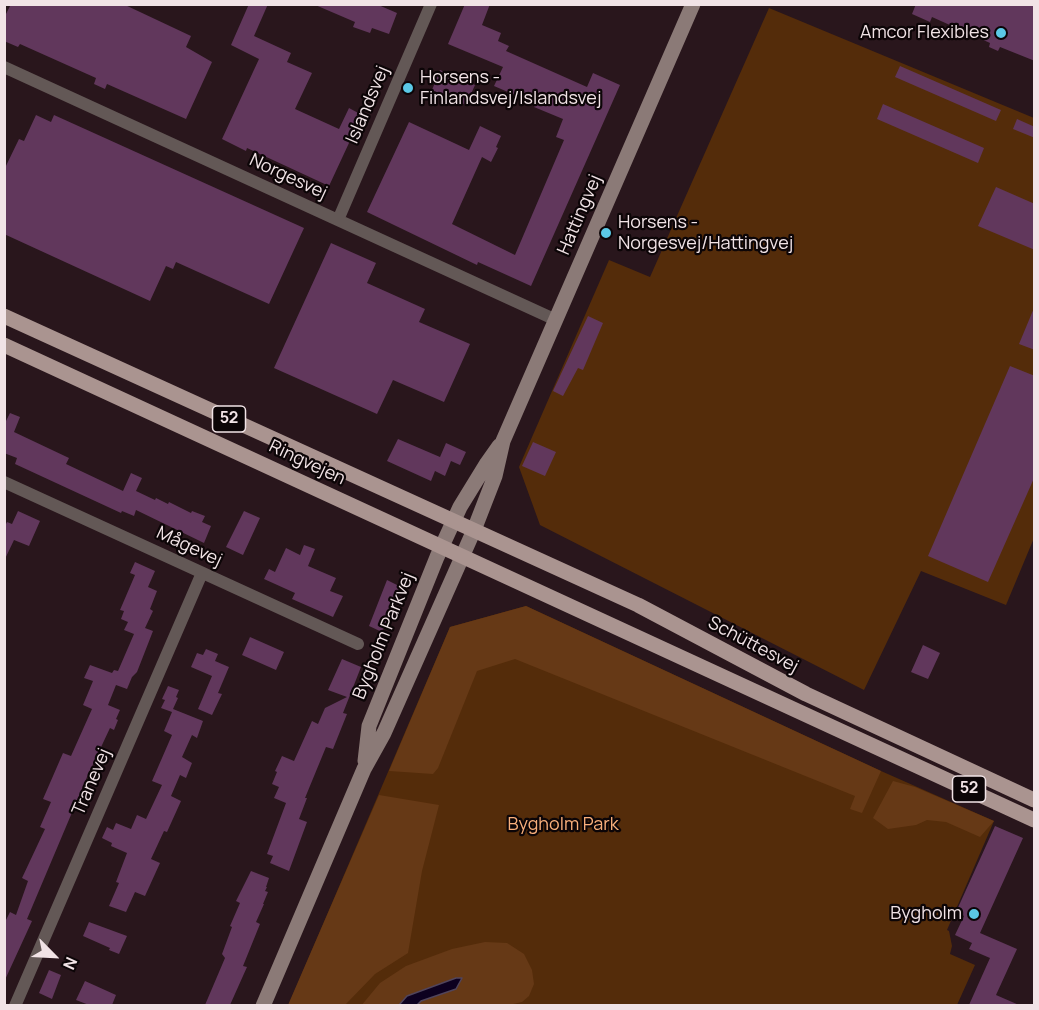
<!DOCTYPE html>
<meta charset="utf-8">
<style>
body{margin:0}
#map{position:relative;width:1039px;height:1010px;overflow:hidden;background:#29161c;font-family:Manrope,sans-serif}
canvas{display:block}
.frame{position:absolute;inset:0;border:6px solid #f1e3e6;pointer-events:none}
.north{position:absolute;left:24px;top:926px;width:60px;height:60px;-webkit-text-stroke:4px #0c0507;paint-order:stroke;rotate:114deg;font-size:16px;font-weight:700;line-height:24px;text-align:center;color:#f1e3e6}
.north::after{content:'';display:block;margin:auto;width:21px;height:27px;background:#f1e3e6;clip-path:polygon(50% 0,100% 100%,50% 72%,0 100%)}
</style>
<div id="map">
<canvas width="1039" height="1010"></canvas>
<div class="frame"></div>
<div class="north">N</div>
</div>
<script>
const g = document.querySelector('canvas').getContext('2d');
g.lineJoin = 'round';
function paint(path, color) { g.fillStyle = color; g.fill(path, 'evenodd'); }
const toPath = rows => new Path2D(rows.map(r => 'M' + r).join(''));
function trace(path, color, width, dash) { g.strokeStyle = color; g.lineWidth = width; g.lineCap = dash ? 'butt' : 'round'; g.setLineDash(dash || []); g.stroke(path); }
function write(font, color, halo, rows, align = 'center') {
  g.font = font + ' Manrope,sans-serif'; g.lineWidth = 4.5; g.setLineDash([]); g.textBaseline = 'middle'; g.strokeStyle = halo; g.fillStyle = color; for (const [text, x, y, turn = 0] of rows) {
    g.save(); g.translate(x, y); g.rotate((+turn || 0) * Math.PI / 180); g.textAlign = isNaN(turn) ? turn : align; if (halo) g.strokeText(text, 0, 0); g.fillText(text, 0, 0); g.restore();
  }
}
paint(toPath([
 [769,8,1034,118,1034,538,1006,605,921,571,864,690,540,525,519,467,609,260,650,277],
 [526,606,881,771,994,821,947,930,949,931,952,946,950,954,975,965,957,1005,288,1006,450,627]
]), '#542c0a');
paint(toPath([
 [526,606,881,771,862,813,850,809,855,796,515,659,477,671,438,768,433,774,389,771,450,627],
 [893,781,915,787,994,821,980,837,946,822,927,820,916,825,888,829,873,818],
 [379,795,439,805,422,871,408,953,375,974,345,1005,288,1005],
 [485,942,507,943,524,954,532,970,534,984,529,996,522,1002,509,1005,361,1006,380,983,406,966,452,949]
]), '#663916');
const water = toPath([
 [456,978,462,978,456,989,421,1001,417,1005,399,1005,407,996,456,978]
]);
paint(water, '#0d001f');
trace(water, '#51445b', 1.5);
paint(toPath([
 [11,4,123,4,191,36,186,47,212,62,186,119,107,84,105,89,94,84,96,78,20,44,18,47,4,41,4,18],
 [249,4,268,4,254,36,291,53,287,62,312,73,295,109,339,129,349,108,362,115,329,186,247,148,246,151,222,139,259,59,231,45],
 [313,4,376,4,397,13,389,34,372,28,370,33,353,27,355,22],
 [465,4,490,4,482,25,501,33,498,41,509,46,506,51,587,87,593,73,620,85,531,286,478,262,477,265,367,212,409,122,469,150,480,126,501,136,496,147,498,148,491,162,482,157,452,224,515,255,564,140,556,137,563,119,534,107,536,104,494,86,503,67,448,44],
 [916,4,1035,4,1035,61,1000,47,998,51,989,47,990,43,932,17,930,22,912,14],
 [900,66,1001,110,996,121,895,77],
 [440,70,475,85,466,105,432,90],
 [883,104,984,148,978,163,877,119],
 [36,115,51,122,54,115,304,228,269,304,176,262,173,269,166,266,150,301,4,234,4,170,19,139,24,141],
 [1017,119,1035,127,1035,138,1013,129],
 [996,187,1035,204,1035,250,978,226],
 [331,243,376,263,367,283,425,309,419,322,470,344,444,402,393,380,377,414,274,368],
 [1034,308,1035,308,1035,350,1019,344],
 [588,316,603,323,583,370,578,368,563,396,553,391],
 [1010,366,1035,376,1035,476,988,582,928,556],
 [10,413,20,417,14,432,69,458,66,464,123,491,131,473,142,478,136,491,155,500,156,498,168,504,169,502,191,513,192,511,205,516,202,522,211,526,204,543,136,510,134,516,122,511,121,513,15,464,17,458,4,453,4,425],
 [398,439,440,457,446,443,466,452,460,465,451,461,445,476,435,471,431,481,387,461],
 [533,442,556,452,545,476,522,466],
 [18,511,40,521,29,546,14,540,4,561,4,528,7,522,12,524],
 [244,511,260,518,243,555,226,547],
 [304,545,315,549,308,566,336,578,330,591,343,596,333,617,292,599,295,593,264,579,269,569,275,572,286,548,300,555],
 [135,562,155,571,148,587,157,591,150,609,153,611,145,628,153,631,137,672,132,677,127,689,116,685,108,705,120,710,116,719,118,720,114,730,110,728,87,777,27,919,32,921,4,982,4,924,10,912,16,915,28,881,22,878,45,829,40,827,51,802,43,799,63,753,71,756,92,709,83,705,93,681,84,678,90,665,112,673,114,670,118,671,134,634,124,630,128,622,121,619,124,611,120,610,135,575,130,573],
 [387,580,403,588,382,632,369,626],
 [250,637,284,652,276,670,242,655],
 [923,645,940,653,928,679,911,672],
 [206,649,218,654,215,661,229,667,218,693,222,694,212,715,198,709,212,676,191,667,197,653,203,655],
 [342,659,361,667,343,713,347,714,333,749,326,747,305,798,307,798,299,819,307,822,289,871,270,863,273,856,267,854,286,803,274,798,279,787,272,784,277,772,275,771,282,756,294,761,312,721,318,724,325,708,347,697,328,690],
 [168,686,179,690,176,697,178,698,173,709,203,721,197,738,192,735,182,757,192,763,186,778,180,775,171,796,181,801,167,832,164,831,151,859,160,863,145,896,135,892,126,912,109,906,119,883,116,882,127,853,111,846,112,843,102,838,107,827,113,830,116,823,131,829,137,815,146,819,162,785,152,781,172,735,164,731,172,712,161,708,165,700,162,699],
 [995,826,1023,838,980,933,1017,949,996,995,1019,1005,969,1005,990,958,969,949,972,943,955,935,964,916,956,912],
 [251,871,269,878,266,887,267,887,265,891,268,892,263,904,264,904,256,922,260,924,243,966,247,967,230,1005,205,1005,225,958,222,954,232,927,230,926,240,903,236,901],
 [89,922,127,936,119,954,109,950,110,948,83,936],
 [49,970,61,975,52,999,39,993],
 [85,981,116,995,112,1005,89,1005,76,1000]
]), '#61375c');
trace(toPath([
 [4,67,556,320],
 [338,220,431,4],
 [4,482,358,644],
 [15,1006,202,573]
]), '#635856', 12);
trace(toPath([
 [365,761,369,726,437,557,460,507,487,463,499,446],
 [263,1006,364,769,384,733,474,530,495,476,503,441,693,4]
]), '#8b7a77', 15);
trace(toPath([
 [4,316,638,605,806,694,1034,800],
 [4,345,1034,820]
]), '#aa9490', 15);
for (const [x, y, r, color] of [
 [1001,33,6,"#5bc8e6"],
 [408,88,6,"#5bc8e6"],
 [606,233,6,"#5bc8e6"],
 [974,914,6,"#5bc8e6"]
]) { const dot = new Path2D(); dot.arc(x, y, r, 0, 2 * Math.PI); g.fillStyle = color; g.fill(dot); trace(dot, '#0c0507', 2); }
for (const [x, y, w] of [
 [229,419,33],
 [969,789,33]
]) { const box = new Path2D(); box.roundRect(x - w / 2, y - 13, w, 26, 4.5); g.fillStyle = '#0c0507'; g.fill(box); trace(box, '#f1e3e6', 1.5); }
write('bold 16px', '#f1e3e6', null, [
 ["52",229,419],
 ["52",969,789]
]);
write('18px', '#f1e3e6', '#0c0507', [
 ["Amcor Flexibles",989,33],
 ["Horsens -",420,78,"left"],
 ["Finlandsvej/Islandsvej",420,99,"left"],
 ["Horsens -",618,223,"left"],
 ["Norgesvej/Hattingvej",618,244,"left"],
 ["Bygholm",962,914]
], 'right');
write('18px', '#f1e3e6', '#0c0507', [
 ["Islandsvej",368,105,-67],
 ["Norgesvej",288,177,25],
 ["Hattingvej",580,215,-67],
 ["Ringvejen",307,463,25],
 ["Mågevej",189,547,25],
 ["Bygholm Parkvej",384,636,-68],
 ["Schüttesvej",753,645,28],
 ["Tranevej",92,782,-67]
]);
write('18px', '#f9af7b', '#0c0507', [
 ["Bygholm Park",563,825]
]);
</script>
